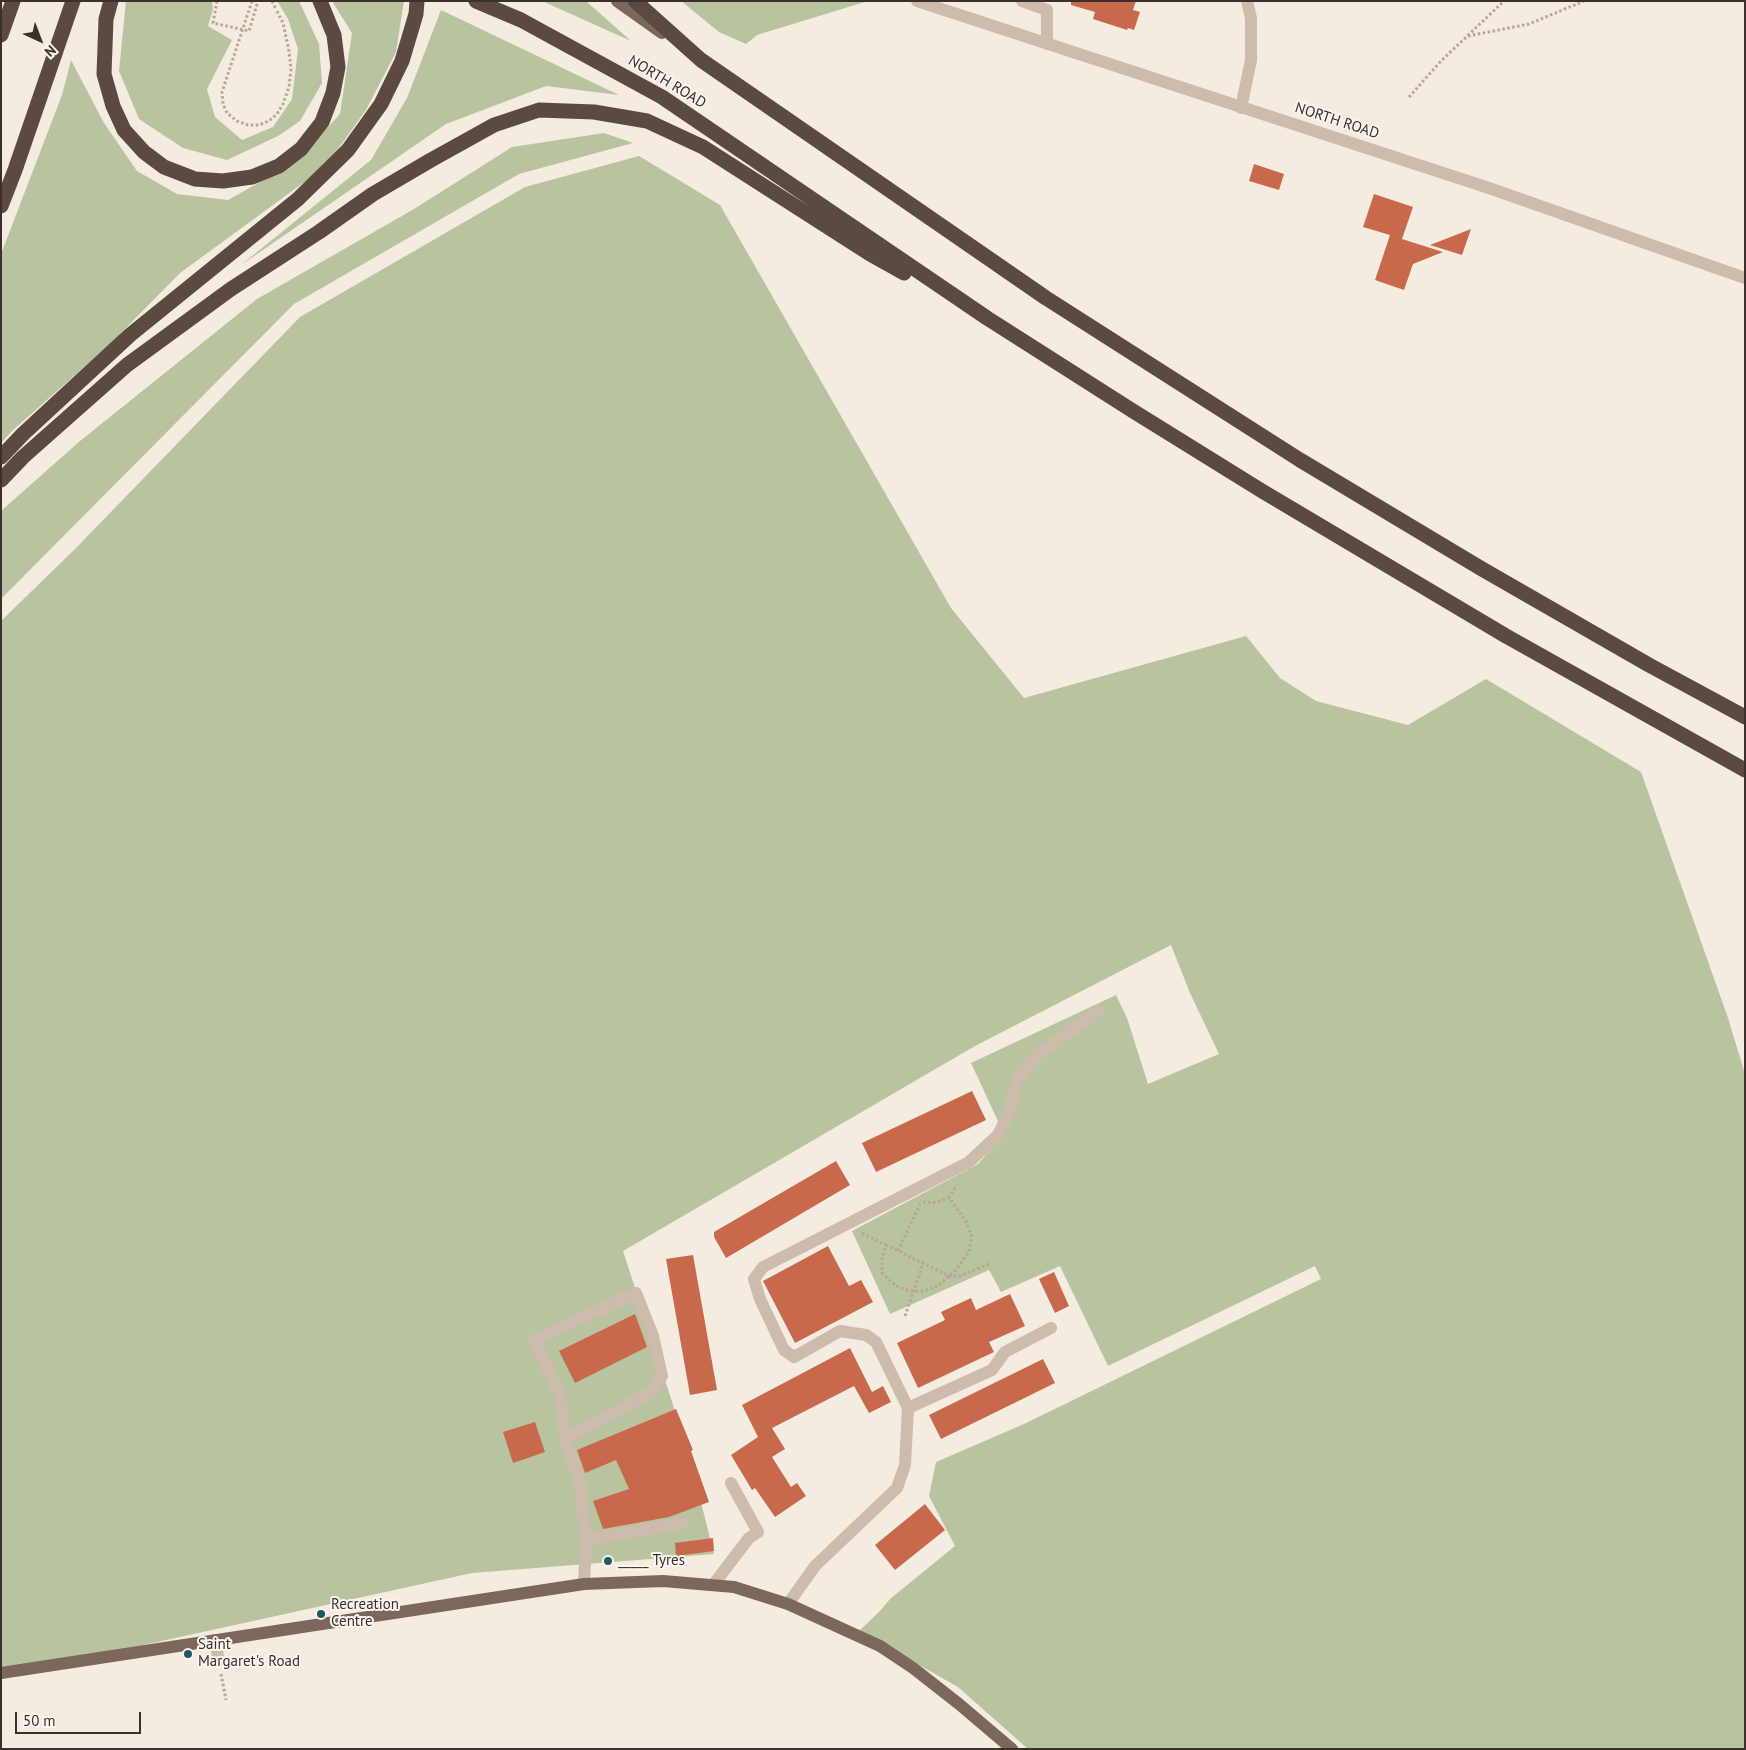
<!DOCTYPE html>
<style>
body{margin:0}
#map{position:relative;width:1746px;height:1750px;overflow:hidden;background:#f4ebe1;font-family:"PT Sans",sans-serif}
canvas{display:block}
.frame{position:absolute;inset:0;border:2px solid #3b302b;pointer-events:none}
.north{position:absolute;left:15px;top:15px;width:50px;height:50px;-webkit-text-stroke:4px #fbf5ee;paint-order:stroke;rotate:137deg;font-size:14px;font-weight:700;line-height:20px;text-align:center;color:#3b302b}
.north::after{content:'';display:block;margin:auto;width:18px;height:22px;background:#3b302b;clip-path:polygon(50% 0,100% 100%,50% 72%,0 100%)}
.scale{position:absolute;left:15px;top:1712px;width:126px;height:22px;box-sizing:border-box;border:2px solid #3b302b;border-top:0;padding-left:6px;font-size:15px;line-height:18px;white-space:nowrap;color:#3b302b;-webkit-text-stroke:4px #fbf5ee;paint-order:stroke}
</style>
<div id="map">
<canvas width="1746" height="1750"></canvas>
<div class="frame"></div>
<div class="north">N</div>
<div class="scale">50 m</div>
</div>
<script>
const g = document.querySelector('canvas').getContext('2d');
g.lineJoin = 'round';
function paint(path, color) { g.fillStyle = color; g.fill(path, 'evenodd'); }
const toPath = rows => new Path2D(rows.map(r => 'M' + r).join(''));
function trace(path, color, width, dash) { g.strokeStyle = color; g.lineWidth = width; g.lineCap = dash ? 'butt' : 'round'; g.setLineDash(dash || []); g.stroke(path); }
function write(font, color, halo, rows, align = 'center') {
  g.font = font + ' "PT Sans",sans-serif'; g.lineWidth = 4; g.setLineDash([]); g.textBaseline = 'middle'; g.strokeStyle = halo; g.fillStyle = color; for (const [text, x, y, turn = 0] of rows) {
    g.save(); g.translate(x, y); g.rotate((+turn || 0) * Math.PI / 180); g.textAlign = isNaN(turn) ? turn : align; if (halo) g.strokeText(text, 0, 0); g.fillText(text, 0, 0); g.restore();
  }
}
paint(toPath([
 [126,1,212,1,213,9,208,26,232,40,207,89,215,117,242,140,273,127,292,99,298,49,288,19,277,1,299,1,319,44,322,83,300,121,278,136,227,160,183,148,139,119,119,71],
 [332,1,404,1,396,52,366,110,325,167,180,273,110,344,13,430,1,443,1,254,62,95,71,60,104,123,137,171,177,194,228,200,296,162,340,114,352,33],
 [542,1,586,1,631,41],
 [681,1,868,1,757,35,746,44,719,32],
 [441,10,619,95,546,86,446,124,241,265,371,160,407,98],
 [604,133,633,143,519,174,294,304,1,599,1,511,80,441,257,299,414,209,512,147],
 [639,156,720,205,951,608,1024,698,1246,636,1280,678,1316,701,1408,725,1486,679,1641,772,1728,1018,1745,1074,1745,1749,1028,1749,958,1687,859,1631,880,1611,890,1599,955,1546,929,1496,936,1462,1024,1424,1321,1279,1315,1266,1108,1366,1060,1266,1001,1292,989,1270,890,1314,852,1231,978,1164,1004,1134,971,1063,1116,995,1127,1018,1148,1084,1219,1054,1190,993,1171,945,975,1046,623,1251,688,1451,714,1554,472,1573,107,1653,1,1667,1,621,75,549,300,317,525,187]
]), '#b8c4a0');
paint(toPath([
 [1071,1,1136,1,1133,10,1140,12,1134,30,1128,28,1127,30,1093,19,1095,12,1071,5],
 [1254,164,1284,174,1279,190,1249,181],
 [1374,194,1413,207,1402,239,1443,252,1413,264,1404,290,1375,280,1390,235,1363,227],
 [1471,229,1462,255,1430,245],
 [972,1091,986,1120,876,1172,862,1143],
 [836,1161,850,1185,726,1258,714,1237,714,1232],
 [828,1246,849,1286,861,1280,873,1302,795,1343,763,1281],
 [693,1255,717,1390,690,1395,666,1259],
 [1054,1272,1069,1306,1055,1313,1039,1279],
 [1010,1294,1025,1326,989,1342,994,1352,918,1388,897,1343,945,1320,941,1312,971,1298,976,1310],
 [635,1314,647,1347,575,1383,559,1351],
 [850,1348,872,1392,883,1386,891,1402,869,1413,854,1386,772,1428,785,1449,772,1457,791,1487,797,1483,806,1496,775,1517,755,1488,752,1490,731,1455,758,1437,742,1405],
 [1043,1359,1055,1383,941,1439,929,1415],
 [676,1409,693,1450,691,1451,709,1502,669,1517,603,1529,593,1501,629,1489,616,1460,585,1473,577,1450],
 [535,1422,545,1452,513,1463,503,1432],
 [925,1504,945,1530,895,1570,875,1545],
 [713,1538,714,1551,676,1556,675,1543]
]), '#c8694b');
trace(toPath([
 [217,1,213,23,249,31,258,1],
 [272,1,276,9],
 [1468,36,1529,24,1584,1],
 [1409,97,1441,61,1504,1],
 [923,1202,932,1203,949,1198],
 [862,1233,886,1245,882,1259,882,1273,896,1286,910,1291,924,1291,938,1286,956,1270,969,1251,972,1237,966,1221,949,1198,957,1185],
 [886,1245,949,1276,960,1276,989,1264],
 [898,1251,920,1204],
 [905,1316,923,1263],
 [221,1674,226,1700]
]), '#b9a596', 3, [2.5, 2.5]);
trace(toPath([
 [917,1,1489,188,1745,278],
 [1022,1,1047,10,1047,44],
 [1241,108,1251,60,1251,18,1247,1],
 [908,1408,992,1370,1005,1352,1051,1328],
 [565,1439,653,1391,662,1376,653,1336,636,1293,534,1340,560,1395,565,1439,580,1483,586,1540,584,1584],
 [586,1540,683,1523],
 [713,1585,749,1538,758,1532,731,1483],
 [788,1604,815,1566,897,1488,905,1465,908,1408,876,1342,866,1335,840,1331,794,1357,784,1350,760,1299,754,1279,763,1267,969,1162,998,1135,1009,1113,1018,1077,1035,1057,1098,1011],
 [215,1640,219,1661]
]), '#cdbbac', 12);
trace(toPath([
 [617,1,662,33],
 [1,1673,584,1584,663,1581,734,1587,788,1604,880,1646,913,1668,959,1704,1012,1749]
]), '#7d675c', 12);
trace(toPath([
 [111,1,106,19,104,74,113,106,124,130,144,152,164,167,195,179,223,181,252,177,279,166,301,149,322,122,333,93,338,67,334,35,320,1],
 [476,1,521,20,662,97,987,318,1133,411,1262,491,1506,636,1745,770],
 [635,1,701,60,1046,298,1300,460,1482,569,1649,665,1745,717],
 [1,35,13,1],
 [1,206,15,170,73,1],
 [1,457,23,434,130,335,298,199,348,150,381,104,402,61,416,14,417,1],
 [1,480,23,457,127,365,231,289,319,232,373,194,431,160,494,125,539,110,594,112,647,121,703,147,870,254,904,273]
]), '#5c4a42', 15);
trace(toPath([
 [252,1,222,92,223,104,227,113,237,121,248,125,259,125,269,121,277,114,283,104,289,87,291,69,289,51,283,23,276,9]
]), '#b9a596', 3, [2.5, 2.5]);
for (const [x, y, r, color] of [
 [608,1561,5,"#1f5a5e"],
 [321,1614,5,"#1f5a5e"],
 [188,1654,5,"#1f5a5e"]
]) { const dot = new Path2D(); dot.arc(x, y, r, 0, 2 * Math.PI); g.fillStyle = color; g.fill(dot); trace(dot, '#fbf5ee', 2); }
write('15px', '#3b302b', '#fbf5ee', [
 ["NORTH ROAD",667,82,31],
 ["NORTH ROAD",1337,121,18]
]);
write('15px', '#3b302b', '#fbf5ee', [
 ["_____ Tyres",618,1561],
 ["Recreation",331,1605],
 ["Centre",331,1622],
 ["Saint",198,1645],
 ["Margaret's Road",198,1662]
], 'left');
</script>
